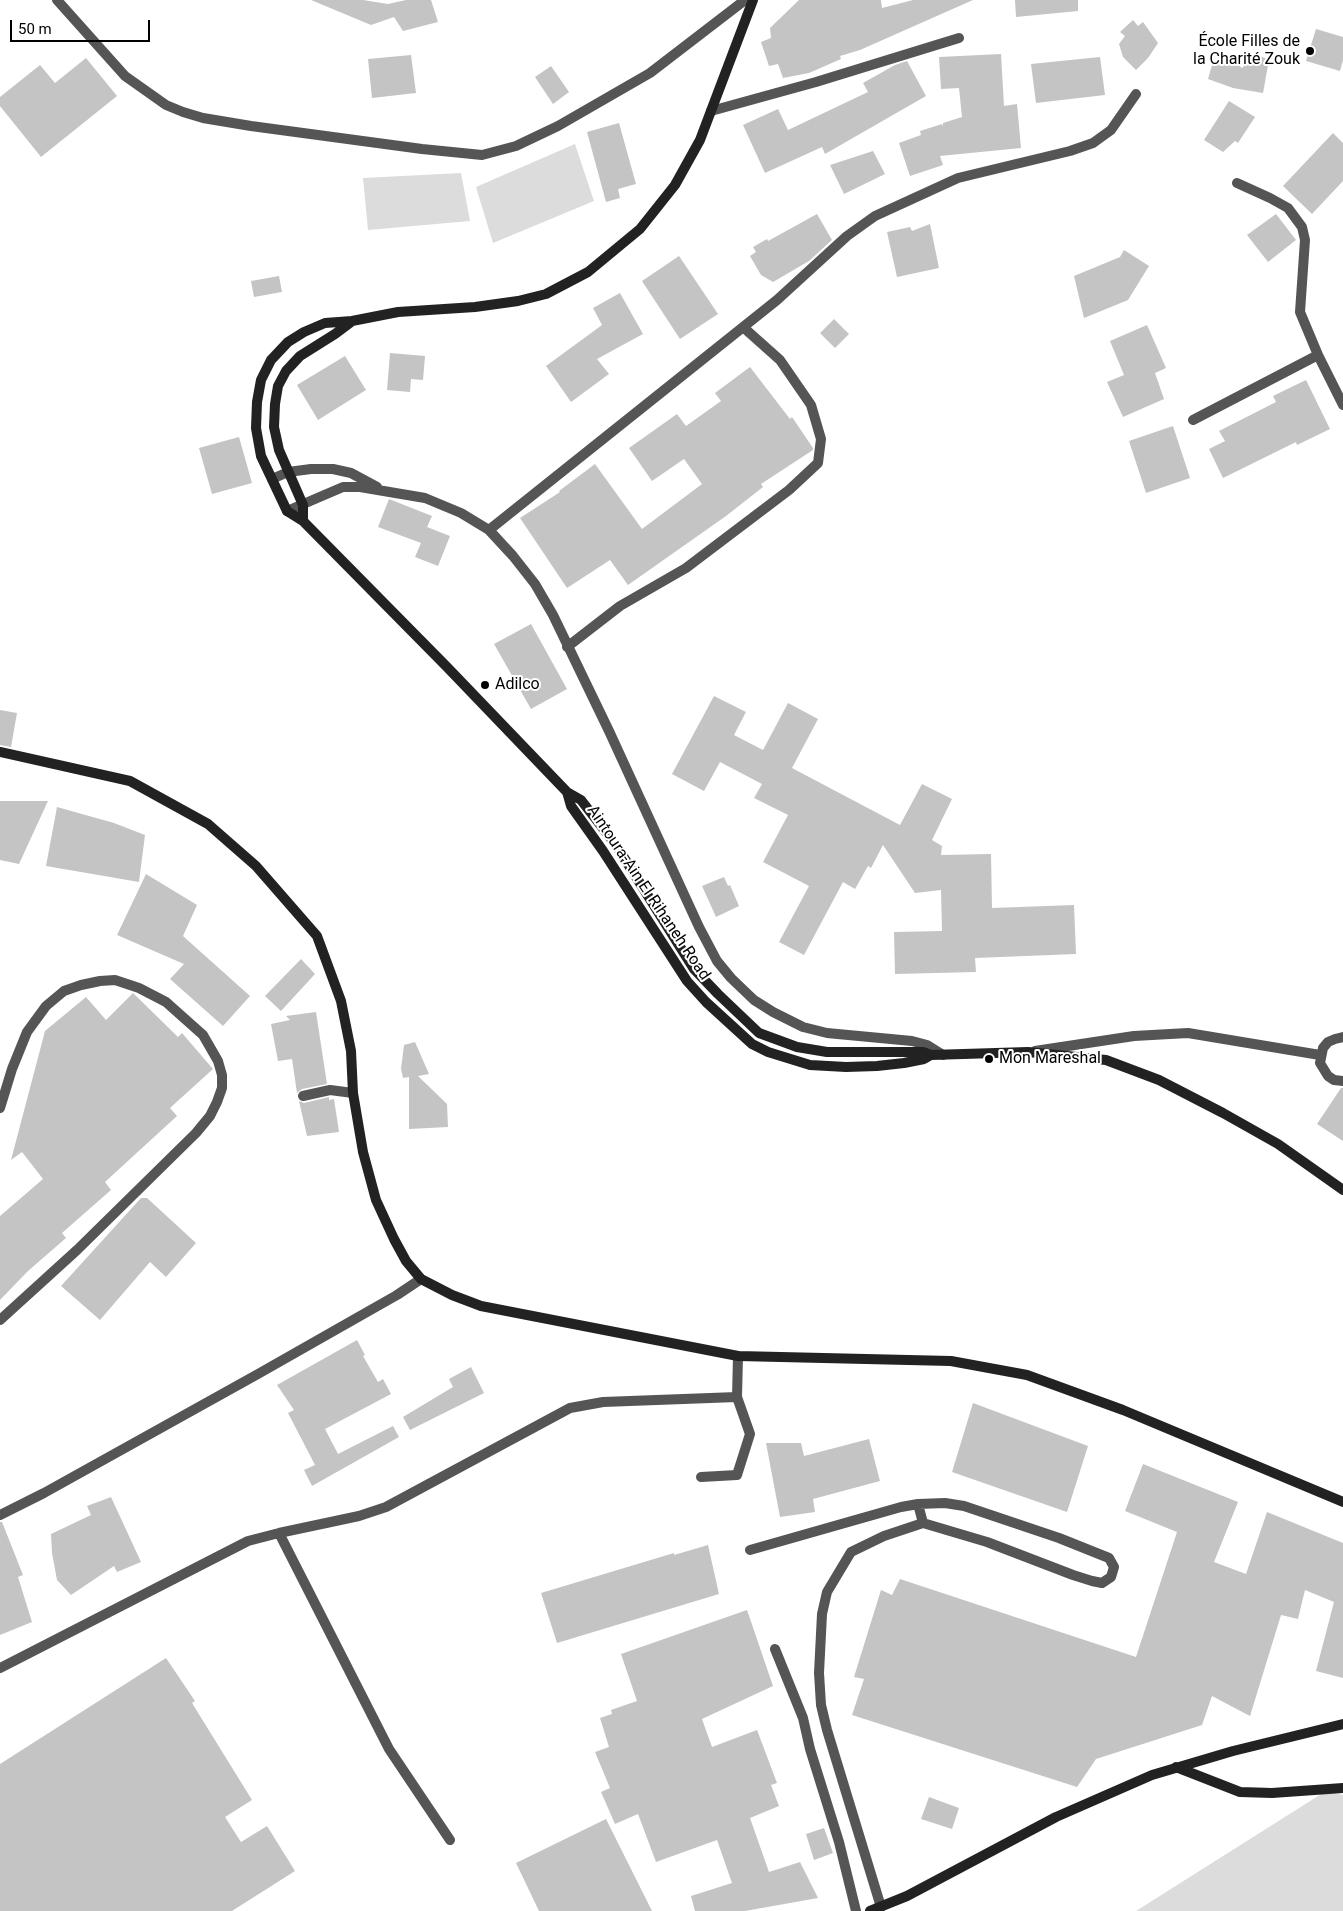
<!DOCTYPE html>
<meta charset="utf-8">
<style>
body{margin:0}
#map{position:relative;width:1343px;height:1911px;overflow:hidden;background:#fff;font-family:Roboto,sans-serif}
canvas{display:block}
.scale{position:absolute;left:10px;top:20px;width:140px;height:22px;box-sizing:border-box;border:2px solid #000;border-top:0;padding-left:6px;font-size:15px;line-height:18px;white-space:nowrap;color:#000;-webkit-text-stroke:4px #fff;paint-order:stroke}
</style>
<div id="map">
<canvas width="1343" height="1911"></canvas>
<div class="scale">50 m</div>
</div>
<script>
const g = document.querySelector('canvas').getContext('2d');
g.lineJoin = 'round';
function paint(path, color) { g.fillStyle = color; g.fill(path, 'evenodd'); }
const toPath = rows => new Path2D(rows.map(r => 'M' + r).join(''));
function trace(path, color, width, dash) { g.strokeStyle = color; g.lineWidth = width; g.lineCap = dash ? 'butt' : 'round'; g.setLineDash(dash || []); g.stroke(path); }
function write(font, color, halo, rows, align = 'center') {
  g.font = font + ' Roboto,sans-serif'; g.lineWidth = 4; g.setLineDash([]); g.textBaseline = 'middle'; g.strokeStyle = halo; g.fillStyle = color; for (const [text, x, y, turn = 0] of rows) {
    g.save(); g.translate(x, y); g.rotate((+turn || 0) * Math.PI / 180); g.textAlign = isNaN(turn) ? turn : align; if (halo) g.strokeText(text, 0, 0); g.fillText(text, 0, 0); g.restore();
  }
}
paint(toPath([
 [575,144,594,201,493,243,476,187],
 [461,173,470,221,368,230,363,178],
 [1326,1791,1343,1795,1343,1911,1136,1911]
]), '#dcdcdc');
paint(toPath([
 [311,0,363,0,388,4,406,0,431,0,438,22,403,31,394,17,371,25],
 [799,0,881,0,882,8,913,0,973,0,860,50,840,56,841,59,809,73,783,78,778,64,769,66,761,42,771,38,770,28],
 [1015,0,1078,0,1078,11,1016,17],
 [1133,20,1138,26,1143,22,1158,43,1148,58,1136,70,1123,57,1119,44,1125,36,1120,32],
 [1316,29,1343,37,1343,60,1340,71,1306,61],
 [1001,54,1004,106,1017,104,1021,148,940,156,943,165,910,176,899,143,921,135,920,131,942,124,943,126,943,123,962,117,959,88,941,89,939,57],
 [1225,54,1242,68,1256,54,1269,60,1263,93,1233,88,1208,79,1212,65],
 [411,55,416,93,372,98,368,59],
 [1100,57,1105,95,1036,103,1031,64],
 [86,58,117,96,41,157,0,106,0,97,40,65,55,83],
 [907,61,926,96,825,154,822,147,765,173,743,125,778,109,788,130,868,92,863,83,895,65],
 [551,66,569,92,553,104,535,77],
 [1229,101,1255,117,1238,143,1235,141,1223,152,1204,140],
 [619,123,636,184,618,189,620,198,606,202,587,132],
 [1333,133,1343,143,1343,181,1312,214,1283,186],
 [873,151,885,174,844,194,830,165],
 [817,214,832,240,809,261,773,282,761,275,750,256,756,252,753,247,767,239,768,241],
 [1276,214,1296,240,1268,262,1247,235],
 [930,224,939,268,897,277,887,232,910,227,912,231],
 [1124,250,1149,266,1128,300,1084,318,1074,276,1120,257],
 [679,256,718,314,680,339,642,281],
 [279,276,282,292,254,297,251,281],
 [620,293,643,334,597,359,609,374,571,402,546,366,602,325,593,308],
 [834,319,849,334,835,348,820,333],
 [1147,325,1166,368,1155,373,1164,399,1123,417,1107,382,1124,375,1110,341],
 [390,353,425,356,423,380,411,379,410,392,387,390],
 [345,356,366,390,318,420,297,385],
 [750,367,790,419,792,417,813,448,813,450,761,484,763,487,726,516,628,585,610,560,567,588,520,518,560,492,559,491,595,464,642,529,702,484,684,459,652,481,629,448,677,414,686,426,721,401,715,393],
 [1306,380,1330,429,1297,445,1296,442,1223,478,1209,449,1225,441,1219,431,1276,402,1273,396],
 [1173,426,1190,478,1146,493,1129,441],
 [239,437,252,483,212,494,199,448],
 [389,499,432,516,427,527,450,536,438,566,415,557,421,543,378,527],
 [531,624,567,689,531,709,494,644],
 [714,696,746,712,734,735,763,750,788,703,818,719,792,768,900,825,922,784,952,799,932,840,942,846,941,855,991,854,992,908,1074,905,1076,954,975,958,976,972,895,974,894,932,942,931,941,890,915,893,883,845,871,868,868,866,855,889,843,882,804,955,779,942,809,886,763,862,788,815,754,798,762,784,720,762,704,791,672,774],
 [0,710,17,713,11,747,0,745],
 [0,801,48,801,19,864,0,860],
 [57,807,114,823,145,835,139,882,46,866],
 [146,874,197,905,183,936,250,996,223,1026,170,979,184,964,117,935],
 [724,877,728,886,730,885,739,906,716,917,702,886],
 [301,959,315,974,281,1011,265,996],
 [133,993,178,1037,182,1033,213,1069,170,1108,177,1116,105,1182,111,1190,62,1233,66,1238,28,1271,0,1300,0,1216,43,1179,22,1152,11,1160,45,1031,86,997,106,1020],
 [316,1012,327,1084,302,1089,297,1093,292,1059,278,1061,271,1024,290,1020,286,1016],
 [415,1042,429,1074,418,1076,447,1104,448,1127,409,1129,409,1077,403,1078,401,1069,404,1045],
 [1341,1088,1343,1088,1343,1141,1317,1124],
 [329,1097,329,1100,334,1099,339,1132,307,1136,299,1101,304,1103],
 [141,1198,147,1198,196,1243,166,1277,150,1262,100,1320,61,1286],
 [357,1340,365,1355,363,1356,378,1382,383,1379,391,1394,325,1429,338,1454,393,1426,399,1437,312,1486,304,1470,315,1465,288,1413,294,1410,277,1385],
 [471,1367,484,1393,410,1430,403,1417,453,1387,449,1379],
 [973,1403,1088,1446,1067,1512,952,1472],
 [869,1439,880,1481,813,1499,815,1512,780,1517,766,1443,801,1443,804,1456],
 [1143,1464,1238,1502,1214,1562,1246,1574,1267,1512,1343,1543,1343,1678,1316,1671,1334,1602,1305,1590,1298,1619,1281,1615,1250,1716,1212,1696,1202,1725,1096,1759,1077,1787,852,1715,864,1679,854,1677,881,1590,892,1595,900,1579,1136,1657,1177,1532,1125,1511],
 [111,1497,141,1562,117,1572,114,1566,71,1595,57,1580,52,1553,51,1534,91,1515,87,1506],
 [0,1522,2,1522,23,1575,18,1577,32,1622,0,1635],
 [708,1545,719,1594,557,1643,541,1593,674,1553,674,1555],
 [747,1610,773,1686,702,1719,712,1747,757,1730,777,1783,771,1785,779,1806,750,1818,769,1872,800,1862,818,1898,745,1911,695,1911,691,1896,732,1883,717,1840,656,1862,638,1814,615,1824,601,1792,610,1788,595,1752,609,1747,600,1718,612,1714,611,1710,637,1701,621,1654],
 [166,1658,195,1701,192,1703,252,1800,225,1817,241,1842,267,1826,295,1871,232,1911,0,1911,0,1764],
 [929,1797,959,1808,952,1829,921,1819],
 [606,1819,652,1911,539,1911,516,1863],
 [824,1828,833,1853,814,1860,806,1834]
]), '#c4c4c4');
trace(toPath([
 [701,1477,737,1475,750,1434,737,1397,738,1356],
 [918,1504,923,1523],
 [279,1533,389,1749,450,1840],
 [750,1550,901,1507,918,1504,945,1503,964,1506,1059,1538,1109,1558,1114,1567,1111,1577,1102,1583,1092,1581,1073,1575,987,1542,923,1523,884,1536,851,1552,827,1592,822,1614,819,1673,821,1705,827,1730,881,1907],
 [775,1649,803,1718,810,1749,839,1842,856,1911],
 [0,1668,248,1541,279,1533,359,1516,386,1507,570,1408,603,1402,737,1397]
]), '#555', 10);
trace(toPath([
 [57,0,125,76,166,105,183,112,203,118,251,126,422,149,482,155,516,146,558,126,650,73,745,0],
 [711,111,816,82,959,38],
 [1237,183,1270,198,1288,208,1302,227,1305,240,1300,312,1318,355],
 [1193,420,1318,355,1343,405],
 [272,479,288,472,311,469,333,469,351,473,377,487],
 [287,511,343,487,360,487,425,498,461,513,489,530,777,300,847,236,875,216,958,178,1070,151,1093,143,1111,130,1136,94],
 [489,530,513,556,535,584,553,615,609,731,699,927,717,961,731,978,754,1000,773,1012,803,1027,827,1033,912,1041,927,1045,943,1055],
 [567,647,620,606,686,568,789,490,818,463,821,439,811,405,780,360,743,327],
 [1343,1037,1335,1039,1328,1042,1323,1048,1320,1063,1328,1076,1334,1080,1343,1081],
 [1035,1051,1134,1036,1188,1033,1320,1055],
 [303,1096,330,1090,353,1093],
 [0,1108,12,1069,27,1032,46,1006,64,991,81,985,100,981,115,980,139,988,166,1002,203,1035,218,1061,222,1075,222,1088,217,1102,210,1116,196,1133,77,1250,0,1320],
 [0,1515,44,1493,258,1374,397,1295,421,1279]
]), '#555', 10);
trace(toPath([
 [753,0,700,140,675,185,640,229,588,272,546,294,518,301,475,307,398,312,352,321,325,323,304,332,288,342,271,360,261,380,257,402,256,428,261,456,287,511,303,521,447,667,567,792,581,800,616,845,694,969,718,994,759,1033,797,1047,827,1052,923,1052,931,1055,1028,1052,1106,1060,1159,1080,1223,1113,1278,1144,1343,1190],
 [303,521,303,505,279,450,274,427,275,404,278,386,286,371,300,356,335,334,351,322],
 [0,752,130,781,208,824,256,866,317,936,341,1001,351,1051,353,1093,363,1152,376,1200,394,1239,406,1261,421,1279,452,1295,481,1306,738,1356,951,1361,1027,1375,1123,1410,1343,1502],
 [567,792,571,806,603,851,687,981,706,1002,752,1044,768,1052,810,1065,846,1067,877,1066,904,1063,924,1059,931,1055],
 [1176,1767,1240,1792,1272,1793,1343,1788],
 [870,1911,907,1896,1056,1817,1152,1775,1233,1751,1343,1724]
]), '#222', 10);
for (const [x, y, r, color] of [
 [1310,51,5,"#000"],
 [485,685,5,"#000"],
 [989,1059,5,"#000"]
]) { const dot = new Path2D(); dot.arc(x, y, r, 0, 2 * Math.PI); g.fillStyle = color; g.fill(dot); trace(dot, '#fff', 2); }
write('16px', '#000', '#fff', [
 ["École Filles de",1300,42,"right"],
 ["la Charité Zouk",1300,60,"right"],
 ["Adilco",495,685],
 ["Mon Mareshal",999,1059]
], 'left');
write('16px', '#000', '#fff', [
 ["Aintoura-Ain El Rihaneh Road",648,893,56]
]);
</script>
